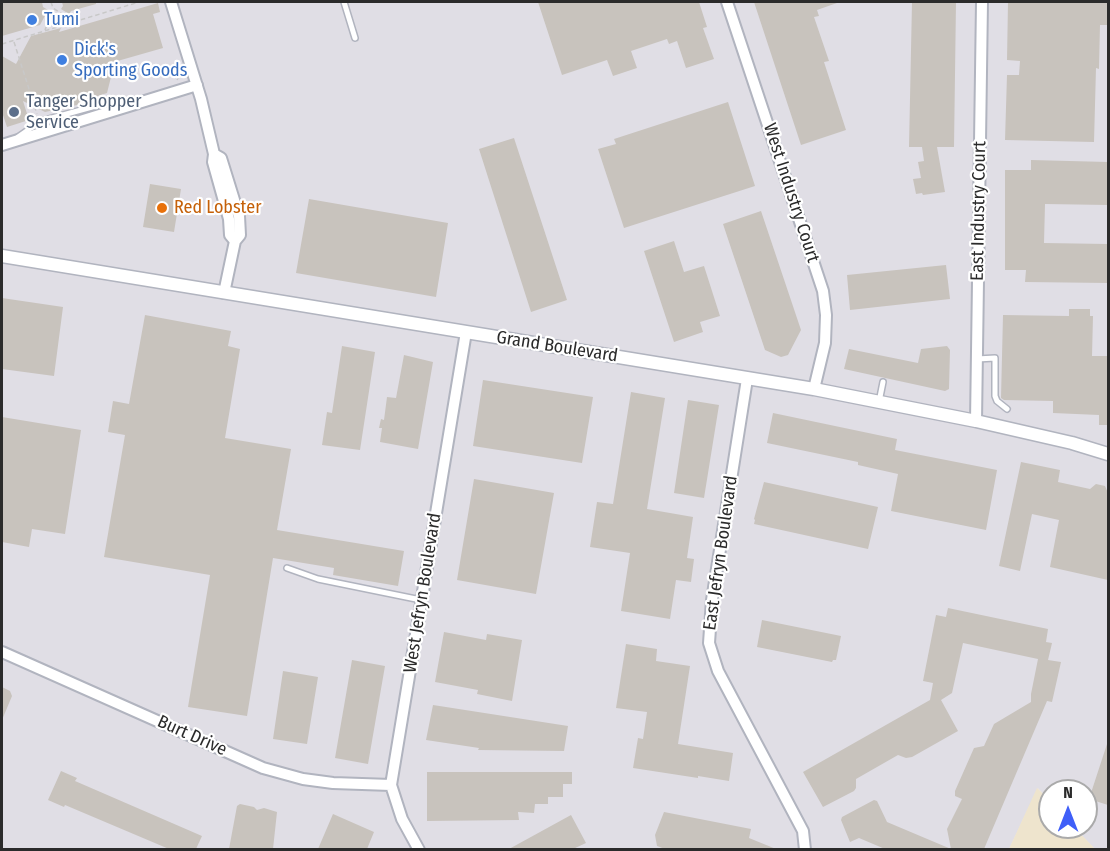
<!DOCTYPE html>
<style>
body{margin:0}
#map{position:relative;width:1110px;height:851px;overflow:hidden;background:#ede6de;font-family:"Fira Sans Condensed",sans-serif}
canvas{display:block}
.frame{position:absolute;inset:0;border:3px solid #2b2b2b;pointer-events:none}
.north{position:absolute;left:1038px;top:779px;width:60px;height:60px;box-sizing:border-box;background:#fff;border:2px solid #aaa;border-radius:50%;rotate:0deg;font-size:16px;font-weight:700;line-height:24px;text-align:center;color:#2b2b2b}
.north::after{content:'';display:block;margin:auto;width:21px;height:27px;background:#3f5ff8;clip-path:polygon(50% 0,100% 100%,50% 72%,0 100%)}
</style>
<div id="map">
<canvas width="1110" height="851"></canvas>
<div class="frame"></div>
<div class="north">N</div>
</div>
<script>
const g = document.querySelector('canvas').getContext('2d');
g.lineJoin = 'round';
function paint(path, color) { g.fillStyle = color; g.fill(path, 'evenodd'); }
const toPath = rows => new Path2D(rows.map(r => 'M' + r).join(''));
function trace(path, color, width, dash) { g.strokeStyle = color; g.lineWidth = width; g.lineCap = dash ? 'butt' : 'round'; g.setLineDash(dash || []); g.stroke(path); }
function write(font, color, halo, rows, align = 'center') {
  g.font = font + ' "Fira Sans Condensed",sans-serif'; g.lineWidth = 4.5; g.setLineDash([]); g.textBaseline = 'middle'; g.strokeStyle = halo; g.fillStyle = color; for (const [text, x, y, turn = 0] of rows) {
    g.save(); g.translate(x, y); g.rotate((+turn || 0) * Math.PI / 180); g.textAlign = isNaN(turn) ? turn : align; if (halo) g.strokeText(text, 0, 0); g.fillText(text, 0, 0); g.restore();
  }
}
paint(toPath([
 [2,2,1108,2,1108,849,1095,849,1074,827,1086,827,1086,791,1050,791,1050,801,1038,788,1009,849,2,850]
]), '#e0dee5');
paint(toPath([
 [1037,788,1050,801,1050,827,1074,827,1095,849,1009,849]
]), '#eee4cd');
paint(toPath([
 [2,2,42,2,43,7,48,10,40,25,2,36],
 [62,2,96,2,96,4,71,11,69,14,61,9,63,6],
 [538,2,699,2,707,27,703,28,714,59,686,68,677,41,669,44,667,39,631,51,637,68,613,76,607,60,562,75],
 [754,2,837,2,837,3,817,10,819,16,814,17,829,61,824,62,846,130,801,145],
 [912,2,956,2,954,147,937,147,945,192,923,195,922,193,916,194,913,179,921,178,918,162,924,161,922,147,909,147],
 [1008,2,1108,2,1108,25,1100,25,1099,69,1096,68,1094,142,1005,140,1007,75,1019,75,1020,61,1007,60],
 [158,3,160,12,153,14,163,48,107,64,111,77,107,93,85,100,86,103,45,112,23,101,29,120,7,127,2,112,2,56,16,64,31,36,61,28,59,32],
 [728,102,755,186,624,228,598,149,616,144,614,139],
 [514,138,567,300,531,312,479,149],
 [1031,160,1108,162,1108,205,1045,204,1044,243,1108,244,1108,283,1025,282,1026,270,1005,270,1005,170,1031,170],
 [150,184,181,189,174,232,143,227],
 [309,199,448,223,436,297,296,273],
 [761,211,801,330,788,355,781,357,765,350,723,224],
 [674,241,684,272,704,266,720,316,700,322,703,332,674,342,644,251],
 [946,265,950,299,850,310,847,275],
 [2,298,63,307,54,376,2,369],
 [1069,309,1090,309,1090,316,1093,316,1092,356,1108,356,1108,425,1099,425,1099,415,1053,413,1053,401,1004,400,1001,398,1003,315,1069,316],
 [145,315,231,331,228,346,240,349,225,438,291,449,277,530,404,551,398,586,333,575,334,568,273,558,247,716,188,707,210,575,104,557,125,435,108,432,113,401,129,404],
 [342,346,375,352,360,450,322,445,327,412,332,413],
 [947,346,950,350,949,389,945,391,844,369,849,349,918,363,921,349],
 [404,355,433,362,418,449,380,442,382,428,379,428,381,419,384,420,387,397,396,398],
 [483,380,593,397,582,463,473,446],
 [631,392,665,398,647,509,693,517,687,558,694,559,691,582,676,580,670,619,621,611,630,553,590,547,597,502,613,504],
 [688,400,719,405,704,498,674,493],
 [773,413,897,439,895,450,997,470,986,530,891,511,898,474,858,465,858,462,767,443],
 [2,417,81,430,65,534,32,529,29,547,2,542],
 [1021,462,1060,470,1058,482,1090,489,1096,484,1105,486,1108,493,1108,580,1050,567,1059,520,1032,514,1020,571,999,566],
 [474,479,554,493,536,594,457,580],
 [764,482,878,507,868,549,754,524,755,520,754,519],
 [948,608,1048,629,1046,642,1052,643,1048,660,1061,662,1052,702,1047,701,984,849,885,849,859,838,850,842,841,820,842,817,874,800,877,801,887,822,951,849,947,829,962,799,955,796,955,791,974,748,984,746,994,724,1031,702,1031,694,1038,659,963,643,952,693,941,700,958,731,912,757,906,758,898,755,856,779,856,788,854,791,823,807,803,772,930,700,933,683,923,681,936,615,946,617],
 [762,620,841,636,836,660,833,660,832,662,757,647],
 [444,632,486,640,487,634,522,640,512,701,477,694,478,690,435,682],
 [626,644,657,649,656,661,690,666,678,744,733,753,729,781,698,776,698,778,633,768,638,738,643,739,647,712,616,708],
 [352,660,385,666,368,764,335,758],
 [283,671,318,677,307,744,273,739],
 [2,687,10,691,12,696,2,720],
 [433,705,568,726,564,751,478,750,479,748,426,740],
 [1107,744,1108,745,1108,805,1089,799],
 [61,771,77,778,75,781,202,836,196,849,169,849,65,805,64,807,48,800],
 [427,772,572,772,572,784,563,784,563,797,548,797,548,804,535,804,534,813,518,812,519,820,427,821],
 [240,804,254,807,257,810,264,808,277,812,273,849,229,849,237,806],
 [664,812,751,829,749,838,776,849,665,849,657,846,655,835],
 [333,814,374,832,367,849,318,849],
 [571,815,586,843,573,849,509,849]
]), '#c8c3bd');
const service = toPath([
 [344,2,355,38],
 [18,137,41,121,114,101,133,102],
 [977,359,995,358,995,396,997,401,1007,409],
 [879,402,883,382],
 [287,568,318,579,421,600]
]);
const minor = toPath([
 [171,2,201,99,214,154,213,162,229,219,230,235,235,241],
 [727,2,823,291,826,315,825,343,814,389],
 [2,145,197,85],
 [214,154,221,158,239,216,240,235,235,241,224,293],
 [747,379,712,600,709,643,718,671,803,831,805,850],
 [976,421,982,2],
 [2,652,263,768,303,779,333,783,391,785],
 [419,850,402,819,391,785,466,332]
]);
const tertiary = toPath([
 [2,256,814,389,976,421,1072,443,1108,454]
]);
trace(service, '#b1b4bf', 8);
trace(minor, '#b1b4bf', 14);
trace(tertiary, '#b1b4bf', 15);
trace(toPath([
 [51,2,53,8,74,22],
 [45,30,53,9],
 [14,42,37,114],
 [2,44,139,2],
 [177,80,181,73,179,66]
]), '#c8c8c8', 1.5, [4.5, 3]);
trace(service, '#fff', 5);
trace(minor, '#fff', 10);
trace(tertiary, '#fff', 12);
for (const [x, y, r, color] of [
 [32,20,6,"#3f7fe0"],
 [62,60,6,"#3f7fe0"],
 [14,112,6,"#5c6f8a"],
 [162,208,6,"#e8710a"]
]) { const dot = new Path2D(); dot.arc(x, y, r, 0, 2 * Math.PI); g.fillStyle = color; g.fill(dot); trace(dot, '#fff', 2); }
write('18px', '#366cbe', '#fff', [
 ["Tumi",44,20],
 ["Dick's",74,50],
 ["Sporting Goods",74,71]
], 'left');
write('18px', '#4e5e75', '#fff', [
 ["Tanger Shopper",26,102],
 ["Service",26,123]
], 'left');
write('18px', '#2b2b2b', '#fff', [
 ["West Industry Court",791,193,72],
 ["East Industry Court",979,211,-89],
 ["Grand Boulevard",557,347,9],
 ["East Jefryn Boulevard",721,553,-82],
 ["West Jefryn Boulevard",423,593,-81],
 ["Burt Drive",192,736,24]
]);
write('18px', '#c56008', '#fff', [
 ["Red Lobster",174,208]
], 'left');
</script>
